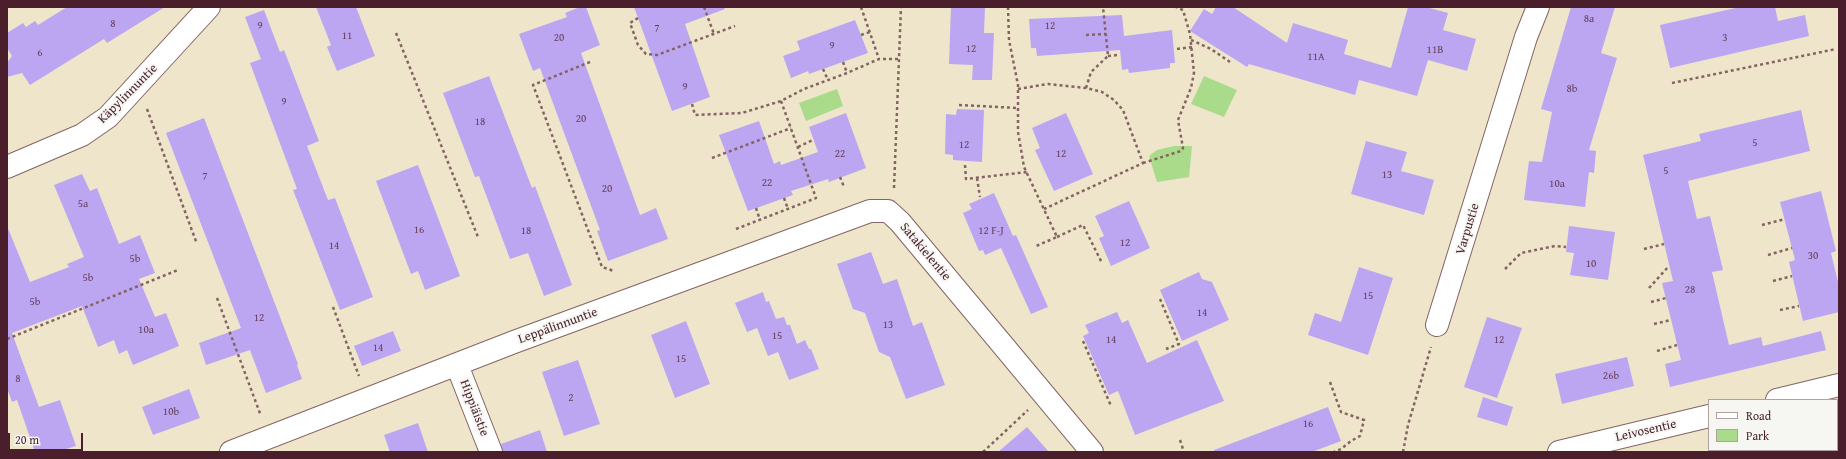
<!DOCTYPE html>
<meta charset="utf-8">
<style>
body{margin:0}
#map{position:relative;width:1846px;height:459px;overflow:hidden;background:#efe5cb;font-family:"Gentium Book Plus",serif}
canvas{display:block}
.frame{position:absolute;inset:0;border:8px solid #4a1f2b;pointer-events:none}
.legend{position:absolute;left:1708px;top:399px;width:130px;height:52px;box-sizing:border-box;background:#f6f6f2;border:1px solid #b1a0a2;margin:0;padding:5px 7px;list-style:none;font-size:12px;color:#4a1f2b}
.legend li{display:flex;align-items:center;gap:8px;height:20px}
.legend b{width:20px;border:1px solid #b1a0a2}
.scale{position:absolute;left:8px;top:433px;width:75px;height:18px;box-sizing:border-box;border:2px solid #4a1f2b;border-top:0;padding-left:5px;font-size:12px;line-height:14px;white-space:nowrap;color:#4a1f2b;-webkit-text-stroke:3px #f6f6f2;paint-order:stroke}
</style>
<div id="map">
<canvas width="1846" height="459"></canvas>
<div class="frame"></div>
<ul class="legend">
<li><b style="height:5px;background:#fff"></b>Road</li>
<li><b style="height:11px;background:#a9db8a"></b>Park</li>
</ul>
<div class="scale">20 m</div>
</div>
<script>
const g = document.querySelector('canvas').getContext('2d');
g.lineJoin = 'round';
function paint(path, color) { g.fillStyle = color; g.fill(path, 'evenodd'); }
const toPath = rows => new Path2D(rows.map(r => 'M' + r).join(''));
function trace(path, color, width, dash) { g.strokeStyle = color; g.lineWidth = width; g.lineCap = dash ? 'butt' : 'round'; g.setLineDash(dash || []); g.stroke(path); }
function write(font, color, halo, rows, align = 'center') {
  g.font = font + ' "Gentium Book Plus",serif'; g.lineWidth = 4; g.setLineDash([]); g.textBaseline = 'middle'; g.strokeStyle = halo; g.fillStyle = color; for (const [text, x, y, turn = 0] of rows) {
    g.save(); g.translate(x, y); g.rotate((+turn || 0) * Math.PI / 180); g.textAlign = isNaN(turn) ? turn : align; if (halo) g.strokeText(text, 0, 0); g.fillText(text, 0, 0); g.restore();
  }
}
paint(toPath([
 [1204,76,1237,90,1224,117,1191,104],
 [837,89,843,106,806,121,799,103],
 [1174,146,1192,146,1189,177,1157,182,1149,156,1157,150]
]), '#a9db8a');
paint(toPath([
 [67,7,165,7,107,43,104,39,30,85,22,73,7,77,7,63,12,56,7,48,7,33,23,23,26,27,35,21,38,25],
 [316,7,356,7,375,56,337,71,327,47,331,45],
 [580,7,586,7,600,45,581,53,640,215,656,208,668,239,608,261,597,231,600,230,540,68,533,71,519,34,567,17,565,13],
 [634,7,724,7,725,9,685,24,710,97,672,111],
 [951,7,985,7,984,33,994,33,992,80,972,80,973,65,949,64],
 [1216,7,1233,7,1287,43,1293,23,1348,40,1344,54,1391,68,1408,7,1426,7,1448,13,1443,30,1476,39,1467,71,1428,60,1417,96,1359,80,1355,95,1249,64,1247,67,1190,31,1204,9,1212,14],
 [1571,7,1615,7,1601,53,1617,58,1589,150,1596,151,1594,173,1589,172,1585,207,1524,200,1529,161,1542,162,1552,112,1541,109],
 [1740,7,1775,7,1778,21,1805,15,1809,36,1670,68,1660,25],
 [264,10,280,52,284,50,319,141,307,146,328,200,335,198,373,297,340,310,293,190,297,189,250,63,261,59,245,17],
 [1122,15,1124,36,1172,30,1175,63,1170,63,1170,68,1129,73,1128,69,1122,70,1120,50,1037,56,1036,48,1031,48,1029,19],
 [855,20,868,53,809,74,808,71,791,78,783,56,800,50,797,41],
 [489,76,532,188,535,186,572,285,544,296,528,253,510,259,479,176,475,177,443,93],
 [957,109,984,110,982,162,953,160,953,155,945,154,946,114,956,115],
 [1801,110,1810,151,1688,181,1697,219,1710,216,1723,270,1712,272,1729,345,1761,337,1763,346,1821,331,1826,350,1670,387,1665,364,1681,360,1662,283,1673,281,1643,155,1701,141,1699,134],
 [846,113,866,168,829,182,828,179,791,191,793,195,748,211,719,135,759,121,774,164,780,161,781,165,818,152,809,127],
 [1066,113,1093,174,1054,191,1035,150,1040,148,1032,128],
 [204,118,298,364,297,365,302,379,266,393,250,350,206,365,199,343,241,328,166,133],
 [1366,141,1407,152,1401,171,1434,180,1424,215,1351,194],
 [418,165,460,276,425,290,418,271,411,274,376,181],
 [82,174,90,191,97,188,119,244,140,235,155,273,139,279,155,317,166,313,179,346,133,365,127,350,119,354,114,340,98,347,82,306,12,333,39,407,60,400,76,446,56,452,35,452,17,400,12,402,7,388,7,226,30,282,69,267,67,264,84,257,54,185],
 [1821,191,1836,251,1831,253,1839,286,1839,312,1803,321,1789,262,1795,260,1780,202],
 [994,193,1013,236,1016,235,1048,307,1031,314,1001,248,985,255,983,250,979,251,963,213,972,209,969,204],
 [1129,201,1150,248,1111,266,1099,238,1104,236,1095,216],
 [1569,226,1615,232,1608,280,1570,275,1574,253,1566,252],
 [871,252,883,284,897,279,913,326,922,322,945,385,906,399,890,357,879,352,865,313,853,309,837,264],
 [1359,267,1393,278,1368,355,1308,335,1315,313,1341,322],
 [1199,272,1202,279,1212,282,1229,320,1182,341,1160,290],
 [763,292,766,302,769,301,776,319,784,317,787,325,790,325,797,344,805,340,809,349,811,349,819,369,789,380,778,352,768,356,757,328,747,332,735,303],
 [1117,312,1122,323,1128,320,1147,363,1197,340,1224,401,1135,435,1118,391,1109,395,1083,336,1089,333,1085,325],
 [1487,317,1522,328,1497,398,1464,387],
 [686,321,710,384,675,398,651,335],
 [393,331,401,351,362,366,354,346],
 [1627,357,1634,386,1562,404,1555,374],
 [578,360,600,424,564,436,542,372],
 [189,389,200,418,153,435,142,407],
 [1483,397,1513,407,1507,426,1477,417],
 [1328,407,1341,441,1312,452,1214,452,1214,450],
 [418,423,428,452,390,452,384,435],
 [1027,427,1049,452,998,452],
 [540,430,547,452,503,452,501,444]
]), '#bca6f2');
const street = toPath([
 [7,167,82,135,108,117,209,7],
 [1437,325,1526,37,1538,7],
 [457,365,491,452],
 [1777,400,1839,385],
 [231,452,514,342,870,211,888,211,900,222,1092,452],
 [1559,452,1709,416]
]);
trace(street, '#846463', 24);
trace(toPath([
 [704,7,714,34],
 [861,7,879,59],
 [1008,7,1009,40,1018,85,1018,132,1024,167,1057,237,1036,246],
 [638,18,630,23,638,45,646,54,657,55,735,26],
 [396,33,478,237],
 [861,35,870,32],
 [1086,35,1106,34],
 [1191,40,1211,49,1230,62],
 [1177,49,1192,47],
 [1108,56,1118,55],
 [590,62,533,85,602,267,614,271],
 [843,62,847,73],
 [823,69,828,80],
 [1672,83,1836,49],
 [1086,88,1091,72,1108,56,1103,7],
 [1018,89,1048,84,1086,88,1102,92,1114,100,1123,110,1143,163,1044,209],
 [692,104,695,115,742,113,781,101,804,89,847,73,879,59,899,59],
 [959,105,1018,108],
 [147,109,197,244],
 [798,147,813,140],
 [712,158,791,128],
 [1143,163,1181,151,1183,148,1178,120,1191,88,1194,73,1190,34,1183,10,1176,7],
 [965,165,966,179,1027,172],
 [840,177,844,187],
 [977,178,980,197],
 [894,188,901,7],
 [784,198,788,209],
 [756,208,760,220],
 [1762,225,1785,219],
 [736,229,816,198,781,101],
 [1057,237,1083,225,1102,263],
 [1644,249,1664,244],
 [1768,255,1792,248],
 [1505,269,1521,253,1555,246,1566,247],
 [1773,281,1792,276],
 [1649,288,1669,266],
 [217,298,261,416],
 [1160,299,1179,344,1166,349],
 [1651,302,1666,298],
 [333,307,359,376],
 [1780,310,1799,306],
 [1654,324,1671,320],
 [7,339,178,270],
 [1083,341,1111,406],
 [1657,351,1677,345],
 [1330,382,1341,412,1364,420,1360,436,1351,441,1341,449,1334,452],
 [1180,440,1184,452],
 [983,452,1028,410],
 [1403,452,1408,425,1431,347]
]), '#846463', 2.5, [3, 3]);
trace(street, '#fff', 22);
write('11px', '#66415d', null, [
 ["8a",1589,19],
 ["8",113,24],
 ["9",260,26],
 ["12",1050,26],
 ["7",657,28],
 ["11",347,36],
 ["20",559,38],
 ["3",1725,38],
 ["9",832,46],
 ["12",971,49],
 ["11B",1435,50],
 ["6",40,53],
 ["11A",1316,57],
 ["9",685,87],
 ["8b",1572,89],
 ["9",284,102],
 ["20",581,119],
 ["18",480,122],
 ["5",1755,143],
 ["12",964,145],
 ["22",840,154],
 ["12",1061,154],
 ["5",1666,171],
 ["13",1387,175],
 ["7",205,176],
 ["22",767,183],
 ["10a",1557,184],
 ["20",607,189],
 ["5a",83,204],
 ["16",419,230],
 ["18",526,231],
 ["12 F-J",991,231],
 ["12",1125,243],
 ["14",334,246],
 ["30",1813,256],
 ["5b",135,259],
 ["10",1591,264],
 ["5b",88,278],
 ["28",1690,290],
 ["15",1368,296],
 ["5b",35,302],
 ["14",1202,313],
 ["12",259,318],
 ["13",888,325],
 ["10a",146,330],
 ["15",777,336],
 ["14",1111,340],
 ["12",1499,340],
 ["14",378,348],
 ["15",681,359],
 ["26b",1611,376],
 ["8",18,379],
 ["2",571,398],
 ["10b",171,412],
 ["16",1308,424]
]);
write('13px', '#4a1f2b', '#f6f6f2', [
 ["Käpylinnuntie",128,94,-45],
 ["Varpustie",1468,229,-73],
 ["Satakielentie",925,252,50],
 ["Leppälinnuntie",558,326,-20],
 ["Hippiäistie",474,408,69],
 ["Leivosentie",1646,431,-13]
]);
</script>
